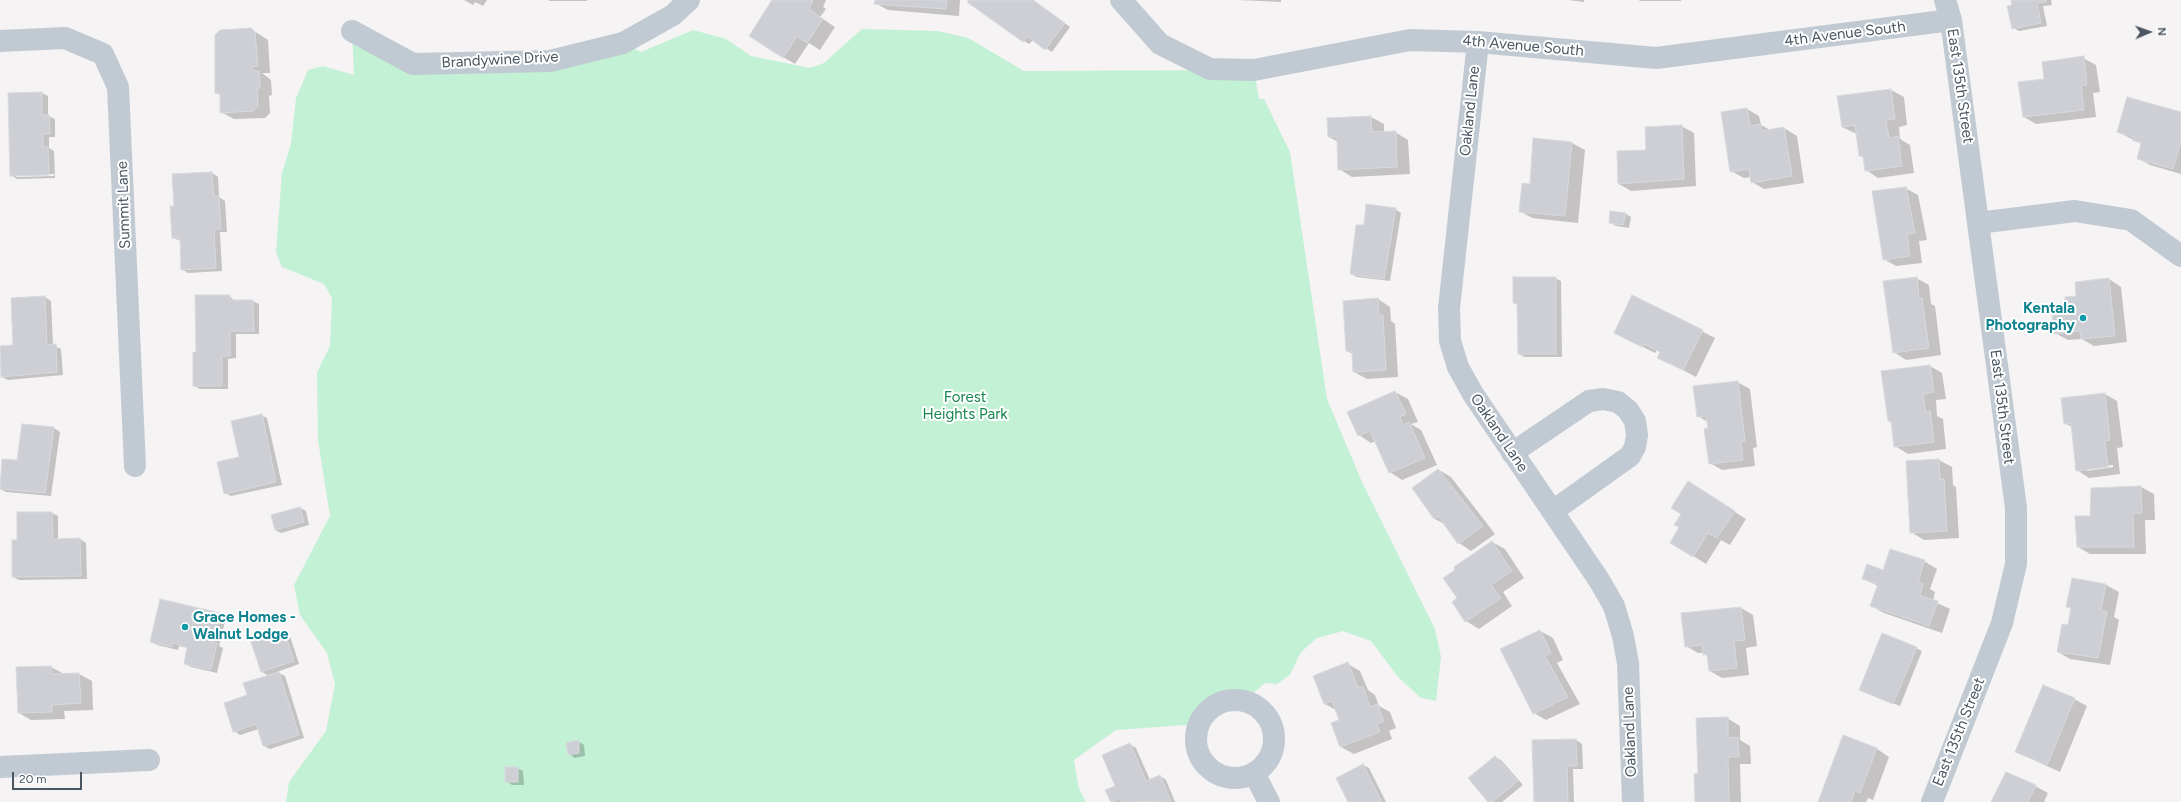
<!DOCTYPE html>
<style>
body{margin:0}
#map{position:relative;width:2181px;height:802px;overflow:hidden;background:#f5f3f3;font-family:Figtree,sans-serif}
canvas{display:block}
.north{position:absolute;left:2129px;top:12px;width:40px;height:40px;-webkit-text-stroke:3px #fff;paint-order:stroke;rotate:88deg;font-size:11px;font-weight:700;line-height:16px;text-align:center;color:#4a5661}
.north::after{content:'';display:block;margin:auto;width:14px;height:18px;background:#4a5661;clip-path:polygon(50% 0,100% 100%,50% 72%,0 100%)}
.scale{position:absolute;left:12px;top:772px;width:70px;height:18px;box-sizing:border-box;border:2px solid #4a5661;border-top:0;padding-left:5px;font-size:12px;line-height:14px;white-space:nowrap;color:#4a5661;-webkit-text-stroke:3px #fff;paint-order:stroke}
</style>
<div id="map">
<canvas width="2181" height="802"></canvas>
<div class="north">N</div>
<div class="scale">20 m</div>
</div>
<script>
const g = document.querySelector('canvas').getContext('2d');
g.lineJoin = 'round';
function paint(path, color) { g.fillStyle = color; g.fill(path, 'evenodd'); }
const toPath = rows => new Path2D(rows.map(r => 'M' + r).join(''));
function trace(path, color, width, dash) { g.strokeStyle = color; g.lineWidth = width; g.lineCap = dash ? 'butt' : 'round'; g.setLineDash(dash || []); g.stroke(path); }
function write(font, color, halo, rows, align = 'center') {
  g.font = font + ' Figtree,sans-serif'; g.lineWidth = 4; g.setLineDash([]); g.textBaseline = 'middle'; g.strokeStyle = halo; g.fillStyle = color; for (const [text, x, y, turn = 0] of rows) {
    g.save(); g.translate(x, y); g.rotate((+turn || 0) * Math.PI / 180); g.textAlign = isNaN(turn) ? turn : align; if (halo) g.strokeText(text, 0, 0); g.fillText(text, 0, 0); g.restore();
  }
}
paint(toPath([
 [862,29,938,31,968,38,1024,71,1254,70,1259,99,1264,99,1290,152,1327,399,1362,482,1435,629,1441,657,1436,701,1421,698,1398,677,1371,641,1343,631,1317,638,1301,652,1290,675,1277,684,1265,683,1244,701,1229,700,1215,705,1206,713,1199,724,1116,730,1074,760,1079,789,1086,802,286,802,289,782,326,731,335,684,327,653,300,615,294,585,330,516,318,440,317,372,330,346,332,298,324,284,282,267,276,252,282,173,291,144,296,98,308,70,323,66,354,75,352,31,413,64,623,43,641,52,693,30,726,39,751,56,810,68,824,63]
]), '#c3f1d5');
paint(toPath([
 [464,0,487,0,483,6,475,2,473,5],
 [548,0,587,0,587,1,550,1],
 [774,0,826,0,823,7,826,9,820,17,835,27,820,50,809,43,795,64,783,57],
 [876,0,960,0,959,16,888,10,875,3],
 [970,0,1033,0,1070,27,1052,52,1033,40,1029,44,1024,41],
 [1238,0,1281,0,1281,2],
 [1568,0,1584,0,1584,2],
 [1638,0,1681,0,1681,1,1641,1],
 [2012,0,2051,0,2052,5,2043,6,2047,26,2019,31,2013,28],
 [251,29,268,40,270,73,262,73,271,80,272,95,269,96,270,113,265,118,234,119,221,112,221,95,216,92],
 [2083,58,2096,65,2100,92,2093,93,2096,117,2036,124,2024,117,2046,80],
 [1891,90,1904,97,1907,125,1899,127,1900,139,1910,145,1914,173,1878,178,1866,170,1864,158,1860,156,1857,134,1842,127],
 [42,93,48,96,48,116,55,119,55,137,49,137,49,148,54,151,55,178,17,179,11,175],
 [54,174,54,176,16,177,16,175],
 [1747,109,1759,116,1761,125,1770,130,1784,128,1797,136,1804,183,1764,189,1752,182,1751,177,1744,178,1731,171],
 [2181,113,2181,174,2150,165,2138,158,2142,144,2118,132],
 [1371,117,1384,124,1384,133,1395,132,1408,140,1410,174,1352,177,1339,169,1338,142,1329,137],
 [1681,126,1694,133,1696,186,1631,191,1619,184,1647,151],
 [1534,139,1572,143,1585,150,1578,223,1532,218,1520,211,1531,185],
 [212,173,218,177,219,197,225,201,227,232,220,232,222,271,188,273,182,269,181,241,173,238],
 [1905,188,1918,195,1927,240,1919,241,1922,263,1896,266,1884,259],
 [1395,209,1401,213,1390,281,1357,277,1351,274,1365,227],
 [1626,214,1631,217,1629,228,1616,226,1610,222],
 [1555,278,1561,281,1562,357,1525,357,1519,354,1518,305,1514,303],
 [1916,278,1929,285,1931,304,1935,306,1941,355,1906,360,1894,352],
 [2109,279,2121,287,2127,342,2094,346,2082,339,2068,340,2055,333,2066,304],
 [229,296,235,301,253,301,259,304,259,334,236,334,236,358,228,359,228,389,200,389,194,386,197,353],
 [1633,296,1715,338,1696,377,1658,357,1661,352,1657,350,1655,353,1627,339],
 [45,297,51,301,53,345,61,349,63,375,8,380,2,377,14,346,12,298],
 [1378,299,1390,307,1391,321,1395,324,1398,377,1367,379,1354,372,1353,354,1347,351],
 [1930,366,1942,373,1946,399,1936,400,1937,416,1943,419,1946,449,1908,454,1895,446,1892,423,1889,421],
 [1737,382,1750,389,1757,447,1753,448,1755,466,1722,470,1710,463,1708,422,1698,416],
 [1395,392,1408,399,1418,422,1411,424,1421,430,1437,465,1402,480,1390,472,1376,441,1371,443,1359,435],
 [2105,394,2117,401,2123,447,2117,448,2120,474,2089,478,2077,470,2072,427,2065,423],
 [2113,465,2113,467,2087,471,2087,468],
 [261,415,267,418,282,485,231,496,225,493],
 [54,428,60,432,51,496,6,492,0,489,17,461],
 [1939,460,1952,467,1953,485,1956,487,1959,538,1924,540,1911,532,1907,462],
 [1439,470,1451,477,1495,534,1471,551,1459,543,1446,525,1435,519],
 [2141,487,2154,494,2155,520,2145,520,2146,554,2090,554,2078,547,2090,517,2092,489],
 [1700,490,1746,519,1730,545,1721,540,1706,564,1671,542],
 [300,508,306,511,309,525,281,533,275,530],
 [52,513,58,516,58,540,80,539,86,543,87,579,19,580,13,577,18,541],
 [1492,542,1505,549,1524,578,1503,592,1512,606,1479,629,1466,621,1453,602,1458,598],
 [1924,561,1937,569,1930,589,1935,592,1933,601,1950,609,1942,633,1884,613,1871,606,1878,586,1864,579,1884,571],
 [2073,579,2106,585,2119,592,2114,617,2119,620,2110,665,2070,659,2058,652,2069,626,2072,610,2068,607],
 [161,600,220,614,226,617,219,646,223,648,217,673,191,667,185,663,188,648,179,646,178,650,157,645,151,642],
 [1741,608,1753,615,1757,646,1746,648,1749,675,1722,678,1710,671,1708,657,1704,653,1698,653,1686,646],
 [1540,631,1553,638,1563,660,1557,663,1580,704,1546,720,1534,713,1502,650],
 [284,633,290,636,299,664,277,672,285,676,304,738,270,749,264,746,259,729,240,735,234,731,249,696,269,676,262,672],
 [1916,648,1922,651,1900,706,1866,693],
 [1348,664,1360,671,1368,690,1375,695,1379,706,1390,712,1396,728,1389,731,1392,739,1354,754,1341,747,1332,723,1340,720,1336,710,1325,704],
 [51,667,64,674,79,674,92,681,93,710,64,711,65,719,31,720,19,713],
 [2074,699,2087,706,2060,772,2016,752],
 [1727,718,1740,726,1740,740,1750,746,1751,764,1740,764,1741,802,1696,802,1699,774],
 [1843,737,1877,749,1889,757,1873,800,1868,798,1866,802,1819,802],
 [1576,740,1582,744,1583,769,1573,769,1574,802,1535,802],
 [578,741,584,745,585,756,575,758,569,754],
 [1130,744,1136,748,1150,780,1160,776,1166,780,1175,802,1112,802,1106,790,1117,786],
 [1495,757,1501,760,1523,785,1502,802,1489,802],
 [1363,765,1369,768,1386,802,1349,802],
 [517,768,523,771,524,785,512,785,506,781],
 [2035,786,2048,793,2044,802,1993,802]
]), '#0003');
const building = toPath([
 [772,0,813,0,809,9,823,19,807,43,797,36,783,58,749,36,772,0],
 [875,0,947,0,946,9,874,4,875,0],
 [969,0,1033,0,1065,23,1045,50,1027,36,1023,42,967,2,969,0],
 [2011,0,2046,0,2046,2,2037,3,2041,23,2012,29,2007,6,2012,5,2011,0],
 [251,28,255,32,258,66,251,67,255,71,259,71,260,88,257,89,258,106,253,111,220,113,220,94,215,93,215,35,220,30,251,28],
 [2084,56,2087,85,2081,86,2084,110,2023,117,2018,82,2044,79,2042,62,2084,56],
 [1891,89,1895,119,1886,120,1889,138,1898,136,1902,166,1865,171,1863,156,1859,156,1855,125,1842,127,1837,96,1891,89],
 [42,92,42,115,49,115,50,134,43,134,43,147,48,147,49,175,10,176,8,93,42,92],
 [2127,97,2181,112,2181,141,2173,169,2137,159,2141,143,2132,140,2134,137,2117,132,2127,97],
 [1747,108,1750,126,1761,124,1762,131,1784,127,1792,176,1751,183,1749,169,1730,172,1721,112,1747,108],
 [1371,116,1372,132,1396,131,1397,167,1338,170,1337,137,1328,137,1327,118,1371,116],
 [1682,125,1684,179,1618,184,1617,151,1646,150,1645,127,1682,125],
 [1533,138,1572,142,1565,216,1519,212,1522,183,1530,184,1533,138],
 [212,172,214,196,219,196,221,229,214,229,216,268,181,270,180,238,172,238,170,206,174,206,172,174,212,172],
 [1906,187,1915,233,1907,234,1910,256,1883,260,1872,191,1906,187],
 [1366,204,1396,208,1384,279,1350,274,1356,225,1364,225,1366,204],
 [1610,211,1626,213,1623,225,1609,223,1610,211],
 [1513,277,1556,277,1556,354,1518,354,1517,304,1513,303,1513,277],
 [1917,277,1919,298,1922,298,1929,348,1893,353,1883,281,1917,277],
 [2109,278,2115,336,2081,339,2080,331,2054,334,2051,305,2065,303,2065,297,2076,296,2075,282,2109,278],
 [195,295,230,295,230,300,253,300,254,331,230,331,230,356,222,356,222,386,193,386,193,352,196,352,195,295],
 [1632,295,1703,330,1683,370,1657,358,1660,352,1644,344,1642,347,1614,333,1632,295],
 [45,296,47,345,56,344,57,372,1,377,0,346,13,345,11,298,45,296],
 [1378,298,1379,315,1383,315,1386,370,1353,372,1352,351,1346,351,1343,301,1378,298],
 [1930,365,1934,392,1923,394,1926,412,1930,411,1934,442,1894,447,1891,421,1888,421,1881,371,1930,365],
 [1738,381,1745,441,1741,441,1743,460,1709,464,1704,429,1708,428,1706,416,1697,417,1693,386,1738,381],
 [1395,391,1406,414,1400,417,1403,425,1409,422,1425,458,1389,473,1370,431,1358,436,1347,412,1395,391],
 [2105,393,2110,440,2105,441,2108,467,2076,471,2071,423,2064,424,2061,398,2105,393],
 [262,414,276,482,224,494,217,462,239,457,231,421,262,414],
 [22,424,54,427,45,493,0,489,2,459,17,460,22,424],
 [1939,459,1940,479,1944,479,1947,531,1910,533,1906,461,1939,459],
 [1438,469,1483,526,1458,544,1438,516,1434,519,1412,488,1438,469],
 [1688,481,1735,511,1717,538,1708,533,1693,557,1670,543,1679,527,1674,525,1681,514,1671,508,1688,481],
 [2141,486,2142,513,2133,513,2134,547,2077,547,2075,516,2090,516,2091,488,2141,486],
 [300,507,304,522,275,530,271,515,300,507],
 [17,512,52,512,53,539,80,538,81,576,12,577,12,540,17,540,17,512],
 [1492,541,1512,571,1491,585,1501,598,1465,622,1452,602,1457,598,1443,578,1455,570,1454,567,1492,541],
 [1890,549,1925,560,1918,582,1923,584,1920,596,1938,601,1929,626,1870,606,1878,584,1862,579,1867,564,1883,570,1890,549],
 [2072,578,2106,584,2101,610,2107,612,2098,658,2057,652,2062,624,2068,625,2071,608,2066,607,2072,578],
 [160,599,220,613,213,643,217,643,211,670,184,664,187,647,173,643,172,647,150,642,160,599],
 [1741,607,1745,640,1734,641,1737,668,1709,671,1707,654,1703,655,1702,645,1685,647,1681,613,1741,607],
 [1540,630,1551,653,1545,656,1568,697,1533,714,1500,649,1540,630],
 [284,631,294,661,261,672,251,642,284,631],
 [1882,633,1917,647,1893,704,1859,690,1882,633],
 [1348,662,1358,688,1363,686,1370,707,1377,704,1384,721,1377,724,1380,732,1340,747,1331,723,1339,720,1332,701,1324,704,1313,676,1348,662],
 [51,666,52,674,79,673,81,703,52,705,52,712,18,713,16,667,51,666],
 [279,672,299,735,263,746,256,724,233,732,224,703,247,695,243,683,279,672],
 [2043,685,2075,698,2047,765,2015,752,2043,685],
 [1728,717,1728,738,1738,737,1739,757,1728,757,1729,802,1695,802,1694,774,1698,773,1696,718,1728,717],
 [1843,735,1877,748,1860,793,1855,791,1851,802,1818,802,1843,735],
 [1576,739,1577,766,1567,766,1568,802,1534,802,1532,740,1576,739],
 [579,740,579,753,568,755,566,743,579,740],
 [1130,743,1146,781,1160,775,1171,801,1121,802,1120,799,1111,802,1105,790,1115,786,1102,755,1130,743],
 [1495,756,1518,781,1492,802,1488,802,1468,778,1495,756],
 [1363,764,1382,802,1348,802,1336,778,1363,764],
 [505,767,518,767,518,782,505,782,505,767],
 [2006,772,2036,785,2028,802,1991,802,2006,772]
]);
paint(building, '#cdcfd5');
trace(building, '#d7d9de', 1);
trace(toPath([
 [1121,0,1160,44,1210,69,1254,70,1410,40,1478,42,1656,58,1951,20],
 [352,31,413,64,550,61,623,43,673,15,689,0],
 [0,41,65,38,103,54,118,87,135,466],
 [1478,42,1449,308,1450,341,1458,367,1473,394,1599,580,1614,606,1623,636,1628,663,1633,802],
 [1978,223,2075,211,2131,220,2181,256],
 [1512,453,1589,401,1603,399,1618,402,1628,410,1635,421,1637,435,1635,447,1630,456,1553,511],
 '1196 739a39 39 0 1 1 78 0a39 39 0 1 1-78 0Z',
 [0,767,149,760],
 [1255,775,1269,802],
 [1932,802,2002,623,2016,564,2016,508,1951,20,1945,0]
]), '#c1cad2', 22);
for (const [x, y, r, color] of [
 [2083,318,4,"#0f9aa8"],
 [185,627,4,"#0f9aa8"]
]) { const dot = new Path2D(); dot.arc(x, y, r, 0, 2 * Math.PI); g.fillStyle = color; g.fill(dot); trace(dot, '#fff', 1.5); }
write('15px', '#4a5661', '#fff', [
 ["4th Avenue South",1845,34,-7],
 ["4th Avenue South",1523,46,5],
 ["Brandywine Drive",500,60,-3],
 ["East 135th Street",1960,86,82],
 ["Oakland Lane",1470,111,-84],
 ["Summit Lane",124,205,-92],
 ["East 135th Street",2002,407,83],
 ["Oakland Lane",1499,433,56],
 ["Oakland Lane",1630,732,-92],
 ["East 135th Street",1959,732,-68]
]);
write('bold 15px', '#0d838f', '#fff', [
 ["Kentala",2075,309],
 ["Photography",2075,326],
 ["Grace Homes -",193,618,"left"],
 ["Walnut Lodge",193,635,"left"]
], 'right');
write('15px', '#17864f', '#fff', [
 ["Forest",965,398],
 ["Heights Park",965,415]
]);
</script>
